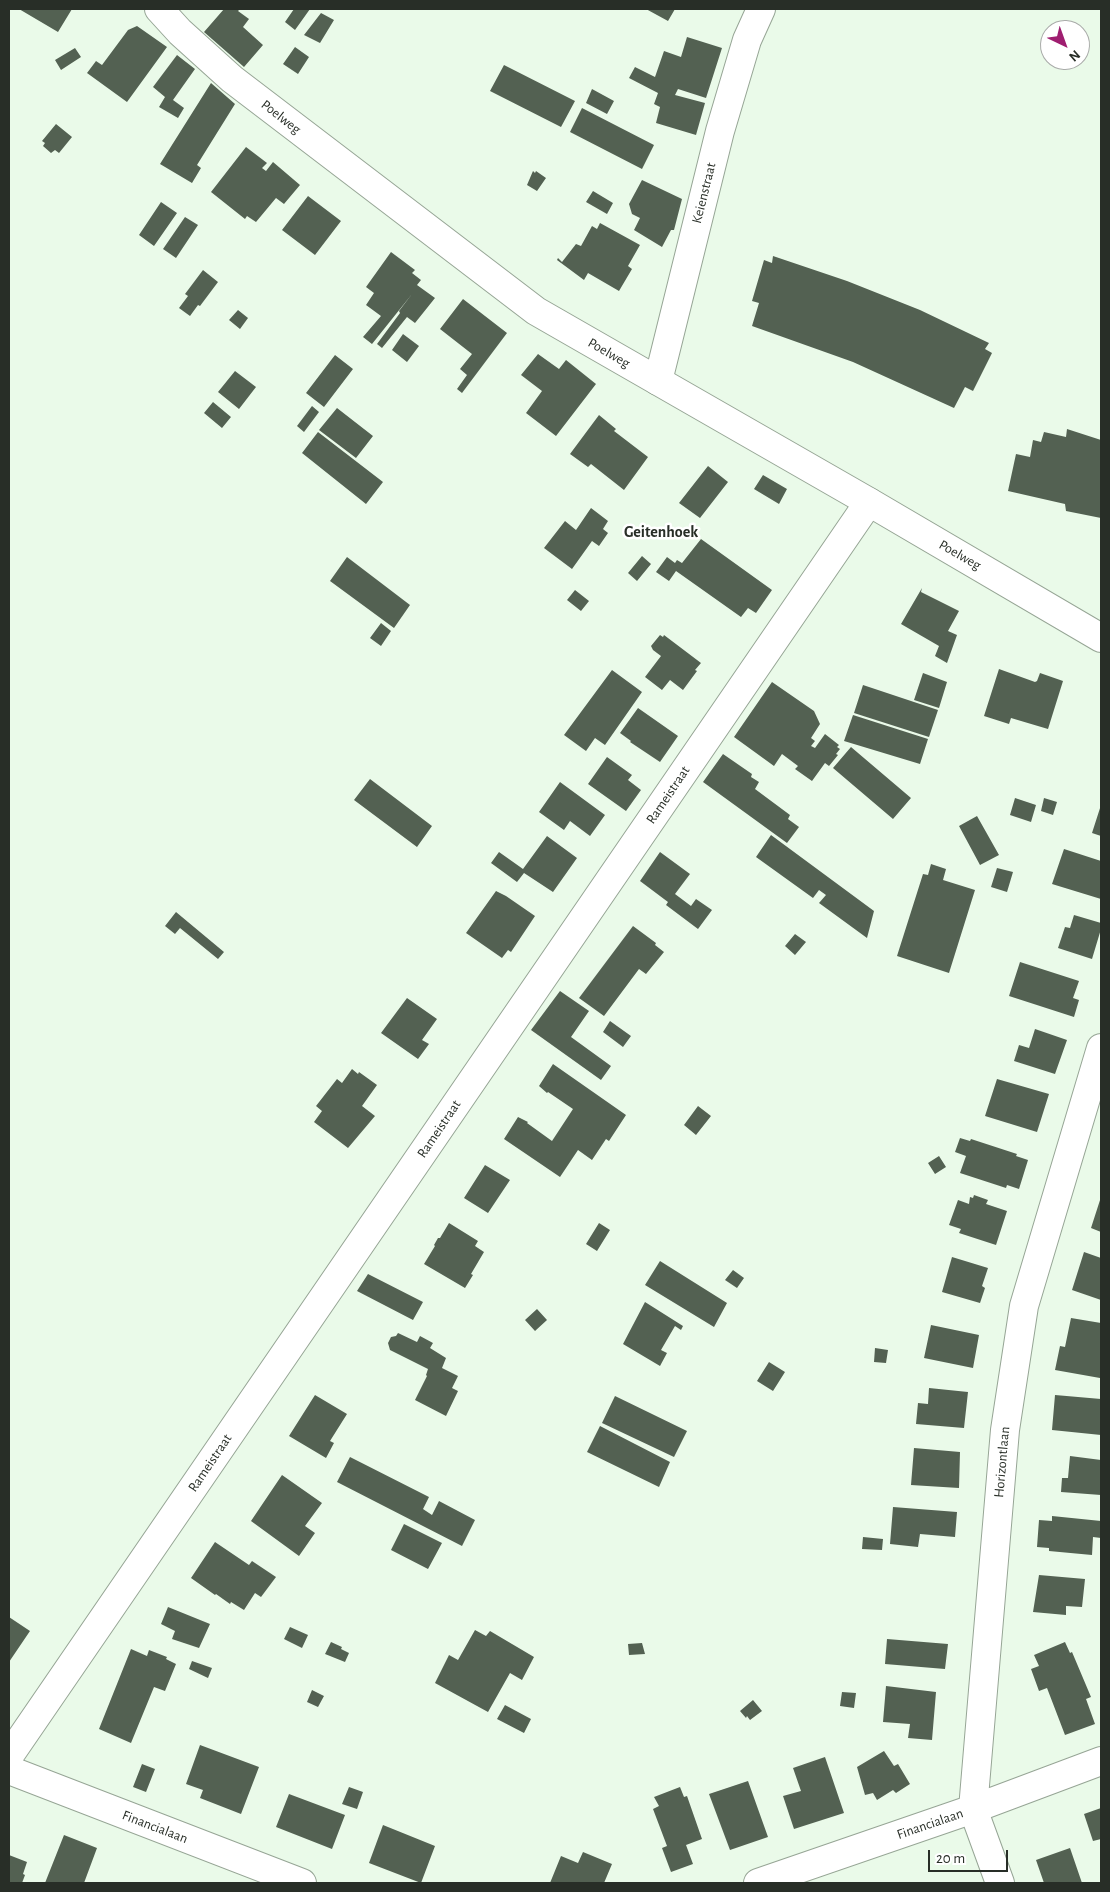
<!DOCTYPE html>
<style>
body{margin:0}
#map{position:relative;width:1110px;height:1892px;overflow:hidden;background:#eafae9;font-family:"Alegreya Sans",sans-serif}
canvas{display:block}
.frame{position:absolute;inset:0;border:10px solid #282e27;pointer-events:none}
.north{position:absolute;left:1040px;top:20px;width:50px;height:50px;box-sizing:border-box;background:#fff;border:1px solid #a9aba9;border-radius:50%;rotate:138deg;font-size:14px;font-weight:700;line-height:20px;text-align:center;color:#282e27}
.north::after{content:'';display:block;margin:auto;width:18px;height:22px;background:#9f1e70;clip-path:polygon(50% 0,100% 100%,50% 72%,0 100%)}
.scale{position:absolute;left:928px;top:1850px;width:80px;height:22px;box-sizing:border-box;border:2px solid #282e27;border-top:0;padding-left:6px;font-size:15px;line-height:18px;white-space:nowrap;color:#282e27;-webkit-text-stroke:4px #fff;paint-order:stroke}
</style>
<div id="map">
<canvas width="1110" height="1892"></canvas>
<div class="frame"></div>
<div class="north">N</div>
<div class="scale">20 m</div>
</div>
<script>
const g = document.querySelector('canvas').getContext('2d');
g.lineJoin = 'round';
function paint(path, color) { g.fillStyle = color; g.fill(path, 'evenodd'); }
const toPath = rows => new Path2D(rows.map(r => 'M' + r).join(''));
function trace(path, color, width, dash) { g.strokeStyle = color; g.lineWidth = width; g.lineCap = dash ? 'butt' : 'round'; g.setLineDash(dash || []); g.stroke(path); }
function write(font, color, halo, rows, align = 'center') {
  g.font = font + ' "Alegreya Sans",sans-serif'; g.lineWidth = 5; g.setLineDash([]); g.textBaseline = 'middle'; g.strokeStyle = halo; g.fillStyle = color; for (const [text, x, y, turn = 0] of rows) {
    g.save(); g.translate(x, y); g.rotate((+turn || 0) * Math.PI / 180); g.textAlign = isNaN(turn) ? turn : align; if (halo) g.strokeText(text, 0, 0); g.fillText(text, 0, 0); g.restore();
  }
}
paint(toPath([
 [19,9,72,9,58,32],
 [224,9,240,9,238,11,249,19,243,27,263,45,244,67,204,32],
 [294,9,310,9,295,30,285,22],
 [646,9,675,9,668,21],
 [321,13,334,20,320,43,304,35],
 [137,26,167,47,127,102,87,73,96,61,102,65,128,30],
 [687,37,722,48,706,98,678,89,675,95,705,103,696,135,656,123,660,107,654,104,658,93,629,78,635,67,655,77,664,51,681,57],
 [295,47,309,57,298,74,283,64],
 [75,48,81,57,61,70,55,60],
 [177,55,195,69,173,100,184,108,178,118,159,107,165,97,153,87],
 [504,65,575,101,561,127,490,91],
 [211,83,235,104,197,165,201,168,192,183,160,164],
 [592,89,614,101,607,114,586,103],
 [582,108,654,145,642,169,570,132],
 [56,124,72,137,59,153,55,150,51,153,43,146,45,143,42,141],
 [246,147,267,163,262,168,266,171,273,162,300,185,284,204,276,198,256,222,247,216,245,219,211,192],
 [533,171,535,173,536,171,546,178,537,191,527,185],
 [642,180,682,199,674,230,671,230,662,247,634,230,640,218,632,214,629,204],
 [593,191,613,203,607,214,586,202],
 [308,196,341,221,315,255,282,230],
 [161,202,177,213,154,246,139,235],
 [185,217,198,225,176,258,163,249],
 [600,223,640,245,628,266,632,269,619,291,588,273,584,280,557,260,558,258,562,262,576,244,581,246,592,226,597,229],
 [391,252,415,270,412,273,421,280,417,285,435,298,415,323,407,317,382,348,377,344,400,313,399,311,412,294,372,344,363,337,381,316,366,305,374,293,366,287],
 [773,256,847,281,920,310,989,343,985,349,992,353,973,391,965,387,954,408,853,362,752,326,759,303,752,301,764,260,772,263],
 [203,270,218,282,200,306,198,305,190,316,179,308,188,296,185,294],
 [463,299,507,333,462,393,457,389,467,375,460,369,472,354,440,329],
 [238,310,248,318,240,329,229,320],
 [403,334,419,346,407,362,392,350],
 [538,354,559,369,566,360,596,384,556,436,526,413,542,391,521,375],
 [335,355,353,369,324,407,306,393],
 [235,371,256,387,239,409,218,392],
 [213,402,231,417,222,428,204,413],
 [312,406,319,412,304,432,297,426],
 [337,408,373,436,356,458,319,430],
 [599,415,616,429,614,431,648,457,624,490,591,464,588,467,570,454],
 [1067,429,1101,440,1101,518,1066,511,1065,504,1008,491,1016,454,1030,457,1033,440,1041,442,1044,432,1066,437],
 [318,432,383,482,366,504,302,453],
 [708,466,728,482,700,518,679,503],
 [763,475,787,489,779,504,754,489],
 [591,508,608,521,603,529,608,533,599,546,592,541,572,569,544,548,565,521,576,530],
 [701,539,772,590,756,613,748,608,741,617,676,571,669,581,656,572,667,557,675,563,677,560,682,563],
 [642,556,651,564,637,581,628,573],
 [347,557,410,605,394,628,330,581],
 [922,588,921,592,959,611,948,631,957,635,947,663,935,656,939,646,901,624],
 [575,590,589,601,581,611,567,600],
 [381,623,391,631,381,646,370,638],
 [660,635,663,637,664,635,701,663,695,670,697,671,683,690,670,680,662,690,645,677,661,656,653,650,651,646],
 [999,669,1035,682,1037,681,1040,673,1063,681,1048,729,1011,718,1009,724,984,716],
 [612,670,642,692,605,745,595,738,586,751,564,735],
 [923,673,947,682,939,708,914,700],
 [772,682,814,711,820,724,811,738,815,741,811,746,815,748,825,734,839,745,837,747,840,749,836,754,838,755,829,766,825,763,812,781,795,769,798,766,782,754,774,766,734,737],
 [863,685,938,710,929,737,854,713],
 [638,708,678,736,660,762,630,742,631,741,620,733],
 [853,715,928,739,920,764,844,741],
 [851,747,911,798,893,819,833,768],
 [723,754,752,774,751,777,759,782,755,789,790,815,788,819,799,827,787,843,703,782],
 [607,757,632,775,628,780,641,790,626,811,588,784],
 [370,779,432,826,417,847,354,800],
 [560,782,605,815,590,836,570,821,564,830,539,812],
 [1015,798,1036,805,1031,822,1010,815],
 [1044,798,1057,802,1053,815,1041,811],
 [1101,805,1101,836,1092,833],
 [977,816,999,855,980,865,959,826],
 [771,835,874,911,867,938,819,903,826,895,819,890,813,898,756,857],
 [547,836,577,858,553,892,524,873,517,882,491,863,499,852,523,869],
 [1064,849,1101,861,1101,899,1052,884],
 [660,852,690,874,675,894,691,906,696,899,712,910,698,929,666,905,668,902,640,881],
 [931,864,946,869,943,880,975,890,949,973,897,956,923,874,928,875],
 [997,868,1013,872,1007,892,991,887],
 [496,891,506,896,535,916,511,952,508,950,502,958,466,933],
 [176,912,224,952,218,959,180,928,175,934,165,926],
 [1074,915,1101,923,1101,929,1092,959,1058,948,1065,927,1070,928],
 [633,926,656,943,655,945,664,952,646,974,639,969,604,1016,579,998],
 [795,934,806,942,795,955,785,946],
 [1020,962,1079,981,1073,998,1079,1000,1074,1017,1009,996],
 [560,991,589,1011,571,1037,611,1066,601,1080,531,1030],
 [407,998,437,1019,422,1040,429,1044,418,1059,381,1033],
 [610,1021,631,1036,623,1047,603,1032],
 [1035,1029,1067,1040,1055,1074,1014,1061,1019,1045,1029,1048],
 [553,1064,626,1115,609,1141,606,1139,592,1160,578,1150,560,1177,504,1139,518,1117,528,1122,527,1123,552,1141,573,1109,548,1092,547,1093,539,1086],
 [352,1069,358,1074,359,1072,377,1085,362,1106,375,1116,348,1148,314,1122,322,1111,316,1106,337,1079,342,1083],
 [997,1079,1049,1094,1037,1132,985,1116],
 [698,1106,711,1116,696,1135,684,1125],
 [960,1138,970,1141,971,1139,1017,1154,1016,1156,1028,1160,1019,1189,1007,1185,1006,1188,960,1173,966,1156,955,1152],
 [939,1156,946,1167,935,1174,928,1163],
 [485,1165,510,1180,488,1213,464,1198],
 [974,1195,988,1200,986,1204,1007,1211,996,1245,959,1233,961,1229,949,1225,958,1200,969,1204,970,1197,973,1198],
 [1101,1197,1101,1232,1091,1228],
 [449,1223,478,1241,475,1246,484,1252,471,1274,473,1275,465,1288,424,1264,435,1246,434,1245,438,1238,440,1238],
 [599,1223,610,1230,597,1251,586,1244],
 [1084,1252,1101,1258,1101,1300,1072,1290],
 [952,1257,988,1268,982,1286,985,1288,980,1303,942,1292],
 [660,1261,727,1303,714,1327,645,1285],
 [733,1270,744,1278,737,1288,725,1280],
 [368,1274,423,1302,413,1320,357,1291],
 [645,1302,683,1326,681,1330,675,1326,661,1350,667,1353,660,1366,623,1344],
 [537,1309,547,1320,535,1331,525,1320],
 [1071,1318,1101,1323,1100,1378,1055,1370,1060,1346,1065,1347],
 [931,1325,979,1335,973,1368,924,1358],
 [398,1333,417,1342,420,1336,433,1343,430,1348,446,1358,442,1368,458,1376,452,1388,458,1391,446,1416,415,1400,427,1376,426,1375,428,1369,390,1350,388,1343,391,1337,396,1336],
 [875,1348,888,1350,886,1363,874,1362],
 [769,1362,785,1372,773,1391,757,1381],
 [929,1388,968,1392,964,1428,916,1424,918,1403,928,1404],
 [315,1395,347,1414,330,1441,334,1443,326,1458,289,1436],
 [1055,1395,1101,1399,1101,1435,1052,1430],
 [615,1396,687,1431,674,1457,602,1423],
 [600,1426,670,1462,659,1487,587,1452],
 [914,1448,960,1452,959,1488,911,1485],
 [1070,1456,1101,1460,1101,1495,1061,1492,1062,1478,1068,1478],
 [350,1457,429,1497,423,1509,432,1515,439,1501,475,1520,462,1546,337,1482],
 [282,1475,322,1503,305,1526,315,1533,299,1556,251,1521],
 [893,1507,957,1512,955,1537,920,1534,918,1547,890,1544],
 [1052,1516,1101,1521,1101,1538,1093,1537,1092,1555,1049,1551,1049,1548,1037,1547,1039,1520,1052,1521],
 [404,1524,442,1543,428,1569,391,1550],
 [863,1537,883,1539,882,1550,862,1549],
 [215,1542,249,1565,252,1561,276,1577,261,1597,255,1593,244,1610,231,1602,230,1604,216,1594,215,1595,191,1578],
 [1039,1575,1085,1579,1082,1607,1066,1606,1066,1615,1033,1612],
 [168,1607,210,1624,199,1648,172,1639,175,1631,161,1624],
 [9,1617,30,1631,9,1662],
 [290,1627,308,1635,302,1648,284,1639],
 [475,1630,486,1636,490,1631,534,1657,522,1680,510,1673,488,1712,435,1683,449,1655,458,1660],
 [887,1639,948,1644,945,1669,885,1664],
 [331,1642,342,1647,341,1649,349,1653,345,1662,325,1654],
 [1065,1642,1070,1653,1072,1652,1091,1697,1086,1699,1095,1724,1065,1735,1047,1688,1039,1691,1031,1669,1039,1666,1034,1655],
 [642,1643,645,1654,629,1655,628,1644],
 [131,1649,147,1656,149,1650,167,1657,166,1659,176,1664,165,1691,154,1687,131,1743,99,1729],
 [192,1661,212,1668,208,1678,189,1669],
 [886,1686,936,1692,932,1740,908,1738,910,1724,883,1722],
 [312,1690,324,1696,318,1707,307,1702],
 [842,1692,856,1693,854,1708,840,1706],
 [753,1700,762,1711,750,1720,747,1716,746,1718,740,1711],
 [505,1705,531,1719,524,1733,497,1719],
 [200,1745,259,1767,241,1814,200,1798,203,1790,186,1784],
 [884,1751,894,1766,898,1764,910,1784,896,1793,893,1790,877,1800,873,1793,865,1795,857,1767],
 [825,1757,844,1813,794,1829,783,1796,801,1791,793,1768],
 [142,1764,155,1769,146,1792,133,1787],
 [748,1781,768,1837,730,1850,709,1794],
 [349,1787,363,1792,357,1809,342,1804],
 [680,1787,684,1797,687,1796,702,1839,686,1845,693,1864,671,1872,662,1848,667,1846,653,1809,659,1806,654,1797],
 [289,1794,345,1815,332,1849,276,1827],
 [1101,1808,1101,1839,1093,1841,1084,1814],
 [383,1825,435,1846,421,1883,369,1863],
 [64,1835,97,1848,84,1883,45,1883],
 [1070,1848,1082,1883,1044,1883,1036,1860],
 [583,1852,612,1864,604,1883,550,1883,561,1856,578,1863],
 [9,1855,27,1862,23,1874,25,1875,22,1883,9,1883]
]), '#536152');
const minor = toPath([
 [658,381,720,131,747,40,761,9],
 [9,1756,869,502],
 [9,1770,302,1883],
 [758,1883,973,1809,1101,1761],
 [1000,1883,973,1809,1005,1430,1024,1306,1101,1048]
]);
const tertiary = toPath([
 [159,9,180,32,232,79,536,311,869,502,1101,638]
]);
trace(minor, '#96a595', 30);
trace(tertiary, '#96a595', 30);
trace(minor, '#fff', 28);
trace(tertiary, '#fff', 28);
write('14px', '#282e27', '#fff', [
 ["Poelweg",281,117,38],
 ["Keienstraat",704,193,-76],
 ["Poelweg",609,353,30],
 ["Poelweg",960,555,30],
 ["Rameistraat",668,795,-56],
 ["Rameistraat",439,1129,-56],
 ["Horizontlaan",1002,1462,-85],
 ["Rameistraat",210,1463,-56],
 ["Financialaan",930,1824,-19],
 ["Financialaan",155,1827,21]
]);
write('bold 16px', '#282e27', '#fff', [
 ["Geitenhoek",661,532]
]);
</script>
